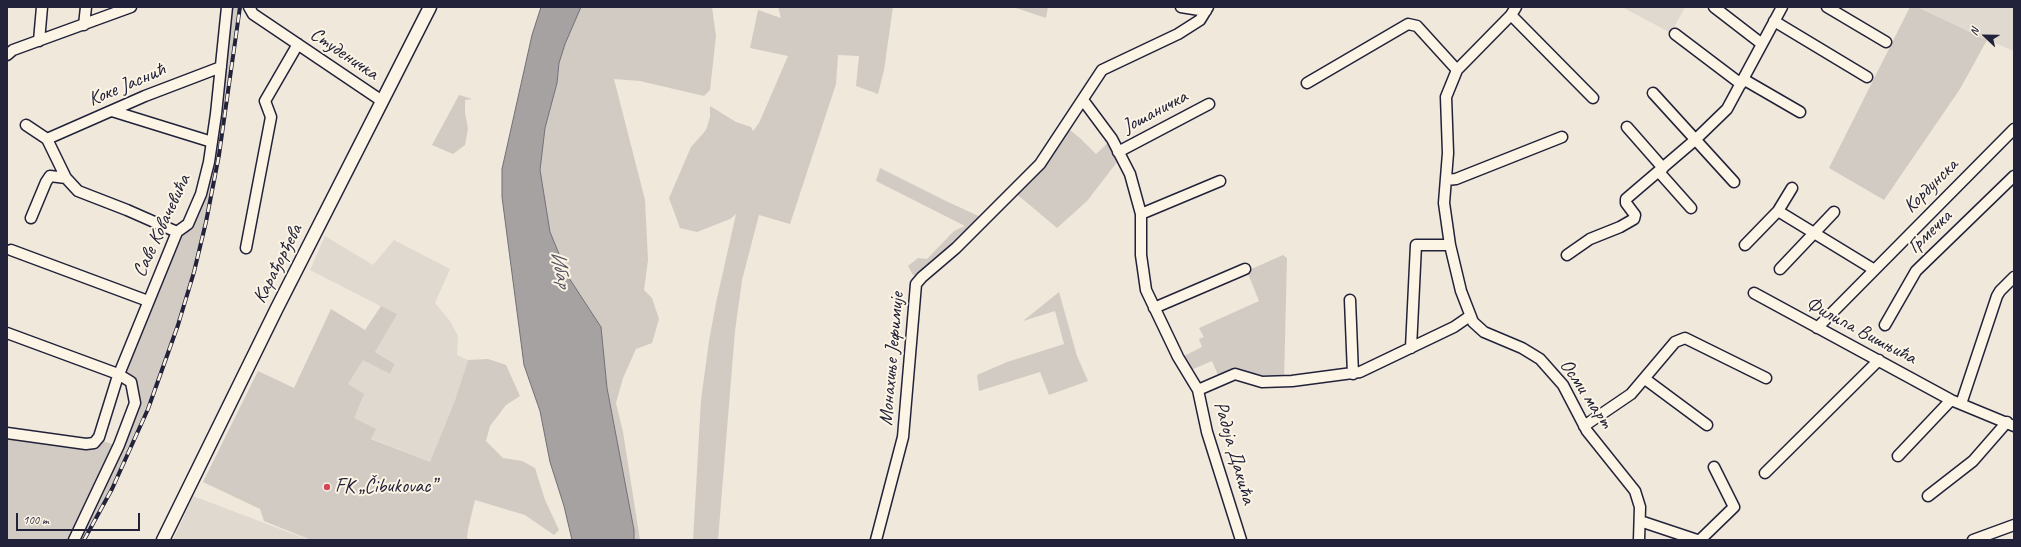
<!DOCTYPE html>
<meta charset="utf-8">
<style>
body{margin:0}
#map{position:relative;width:2021px;height:547px;overflow:hidden;background:#efe8db;font-family:Caveat,sans-serif}
canvas{display:block}
.frame{position:absolute;inset:0;border:8px solid #22223b;pointer-events:none}
.north{position:absolute;left:1965px;top:16px;width:40px;height:40px;-webkit-text-stroke:3px #fcf5e5;paint-order:stroke;rotate:292deg;font-size:11px;font-weight:700;line-height:16px;text-align:center;color:#22223b}
.north::after{content:'';display:block;margin:auto;width:14px;height:18px;background:#22223b;clip-path:polygon(50% 0,100% 100%,50% 72%,0 100%)}
.scale{position:absolute;left:16px;top:513px;width:124px;height:18px;box-sizing:border-box;border:2px solid #22223b;border-top:0;padding-left:5px;font-size:12px;line-height:14px;white-space:nowrap;color:#22223b;-webkit-text-stroke:3px #fcf5e5;paint-order:stroke}
</style>
<div id="map">
<canvas width="2021" height="547"></canvas>
<div class="frame"></div>
<div class="north">N</div>
<div class="scale">100 m</div>
</div>
<script>
const g = document.querySelector('canvas').getContext('2d');
g.lineJoin = 'round';
function paint(path, color) { g.fillStyle = color; g.fill(path, 'evenodd'); }
const toPath = rows => new Path2D(rows.map(r => 'M' + r).join(''));
function trace(path, color, width, dash) { g.strokeStyle = color; g.lineWidth = width; g.lineCap = dash ? 'butt' : 'round'; g.setLineDash(dash || []); g.stroke(path); }
function write(font, color, halo, rows, align = 'center') {
  g.font = font + ' Caveat,sans-serif'; g.lineWidth = 4; g.setLineDash([]); g.textBaseline = 'middle'; g.strokeStyle = halo; g.fillStyle = color; for (const [text, x, y, turn = 0] of rows) {
    g.save(); g.translate(x, y); g.rotate((+turn || 0) * Math.PI / 180); g.textAlign = isNaN(turn) ? turn : align; if (halo) g.strokeText(text, 0, 0); g.fillText(text, 0, 0); g.restore();
  }
}
paint(toPath([
 [1622,7,1685,7,1671,33],
 [1917,7,2014,7,2014,51,1987,40],
 [325,236,373,265,394,240,450,269,435,303,450,321,458,336,457,355,468,360,455,400,430,462,370,438,354,418,348,384,363,359,390,374,395,364,375,352,396,314,310,270],
 [193,496,309,540,173,540]
]), '#e0d9cf');
paint(toPath([
 [227,7,240,7,219,155,206,222,194,272,178,325,148,408,112,489,83,540,75,540,125,442,141,401,135,381,118,374,177,232,188,224,201,194],
 [581,7,712,7,716,36,710,90,704,96,640,81,614,79,645,200,648,260,644,290,652,298,659,319,652,343,636,349,623,378,616,403,623,432,640,540,634,540,634,530,607,388,601,327,569,278,550,232,540,170,545,128,557,83,559,63,565,43],
 [778,7,893,7,884,70,878,94,856,86,859,56,838,55,836,84,790,224,759,215,742,280,735,331,718,540,693,540,701,400,709,341,716,303,736,214,730,219,697,232,680,228,669,198,691,147,706,130,710,117,710,106,736,122,751,127,753,131,759,123,788,56,750,48,758,10,781,18],
 [1013,7,1048,7,1046,18],
 [1910,7,1917,7,1987,40,1960,89,1884,200,1829,168],
 [459,95,472,99,465,100,465,113,468,128,465,145,453,154,432,145],
 [1065,126,1081,139,1096,154,1112,139,1121,157,1087,201,1057,228,1013,191],
 [880,168,948,202,985,219,922,277,913,275,908,266,918,258,927,259,954,231,965,226,876,181],
 [1283,255,1287,258,1284,381,1235,374,1218,375,1212,361,1191,370,1184,356,1202,347,1199,339,1204,337,1199,328,1259,301,1247,271],
 [1059,292,1077,356,1088,381,1049,395,1040,372,979,391,977,375,1007,362,1064,344,1055,311,1023,321],
 [381,306,397,314,375,352,395,364,390,374,363,360,348,384,364,394,354,418,376,429,371,439,430,462,455,400,468,360,488,359,506,365,520,396,506,405,490,426,486,441,503,458,522,461,535,468,545,500,559,530,554,535,525,515,475,500,468,529,467,538,472,540,311,540,264,521,260,509,203,482,258,371,294,388,331,309,365,330],
 [7,434,86,444,103,441,112,444,114,448,99,482,68,540,7,540]
]), '#d1cbc3');
const water = toPath([
 [541,7,581,7,565,44,559,63,557,83,545,128,540,170,550,232,569,278,601,327,607,388,634,530,634,540,572,540,564,506,550,462,540,411,524,365,502,197,502,169,532,35,541,7]
]);
paint(water, '#a6a2a2');
trace(water, '#716f79', 1);
const minor = toPath([
 [249,7,253,14,382,101],
 [1181,7,1206,11],
 [1516,7,1511,15,1457,70,1446,97,1448,153,1444,203,1450,245,1461,291,1473,322,1484,332,1522,348,1540,359,1563,385,1587,431,1635,491,1640,507,1639,540],
 [1714,7,1762,44],
 [1827,7,1886,42],
 [1511,15,1593,98],
 [1774,21,1867,77],
 [84,25,86,7],
 [1675,34,1741,84],
 [39,41,42,7],
 [7,55,13,50,131,7],
 [1743,79,1800,112],
 [1307,83,1408,24,1417,26,1457,70],
 [1653,93,1734,182],
 [1083,100,1112,139,1130,174,1141,214,1141,255,1146,290,1178,357,1198,390,1207,432,1241,540],
 [112,111,212,142],
 [26,125,47,139,66,178,78,191,127,210,177,232],
 [1627,127,1663,168],
 [47,139,145,96,221,67],
 [1118,152,1209,104],
 [1659,172,1691,208],
 [1446,180,1456,179,1562,137],
 [1778,211,1792,188],
 [1141,214,1220,181],
 [31,218,46,182,50,176,66,178],
 [1745,245,1778,211,1873,269],
 [246,248,271,117,265,101,298,44],
 [11,250,148,301],
 [1567,255,1590,239,1620,227,1634,219,1635,215,1626,203,1626,199,1695,140,1727,109,1782,7],
 [1780,269,1834,212],
 [1754,293,1951,400,2014,426],
 [1350,300,1353,374],
 [1154,308,1245,269],
 [1885,325,1916,271,2014,176],
 [1817,328,2014,129],
 [7,333,118,374,131,382,135,403,119,445,74,540],
 [1411,348,1416,245,1450,245],
 [1645,379,1707,425],
 [1198,390,1235,374,1262,382,1292,381,1360,372,1454,327,1470,316],
 [1961,404,1997,296,2000,291,2014,277],
 [1584,426,1631,394,1675,342,1685,338,1766,378],
 [7,433,86,444,94,443,99,437,117,379,177,232,188,224,201,194,209,162,216,114,227,7],
 [1898,456,1951,400],
 [1765,473,1879,360],
 [1928,496,1973,461,2007,422],
 [1640,521,1697,540],
 [876,540,903,437,916,284,922,277,956,248,1040,164,1102,70,1178,34,1200,20,1208,7],
 [1700,540,1734,507,1714,467],
 [1973,540,2014,525]
]);
const tertiary = toPath([
 [163,540,277,308,430,7]
]);
trace(minor, '#22223b', 13);
trace(tertiary, '#22223b', 15);
trace(minor, '#fcf5e5', 10);
trace(tertiary, '#fcf5e5', 12);
const rail = toPath([
 [84,540,112,489,148,409,178,325,194,272,206,222,219,155,240,7]
]);
trace(rail, '#22223b', 4);
trace(rail, '#fcf5e5', 2.5, [8]);
for (const [x, y, r, color] of [
 [327,487,4,"#d1495b"]
]) { const dot = new Path2D(); dot.arc(x, y, r, 0, 2 * Math.PI); g.fillStyle = color; g.fill(dot); trace(dot, '#fcf5e5', 1.5); }
write('20px', '#22223b', '#fcf5e5', [
 ["Студеничка",344,54,34],
 ["Коке Јаснић",127,85,-23],
 ["Јошаничка",1155,112,-28],
 ["Кордунска",1931,186,-45],
 ["Саве Ковачевића",162,226,-65],
 ["Грмечка",1930,232,-44],
 ["Карађорђева",278,264,-63],
 ["Филипа Вишњића",1861,331,28],
 ["Монахиње Јефимије",892,359,-85],
 ["Осми март",1586,394,56],
 ["Радоја Дакића",1234,453,74]
]);
write('20px', '#22223b', '#fcf5e5', [
 ["FK „Čibukovac”",335,487]
], 'left');
write('italic 21px', '#575564', '#fcf5e5', [
 ["Ибар",560,269,78]
]);
</script>
